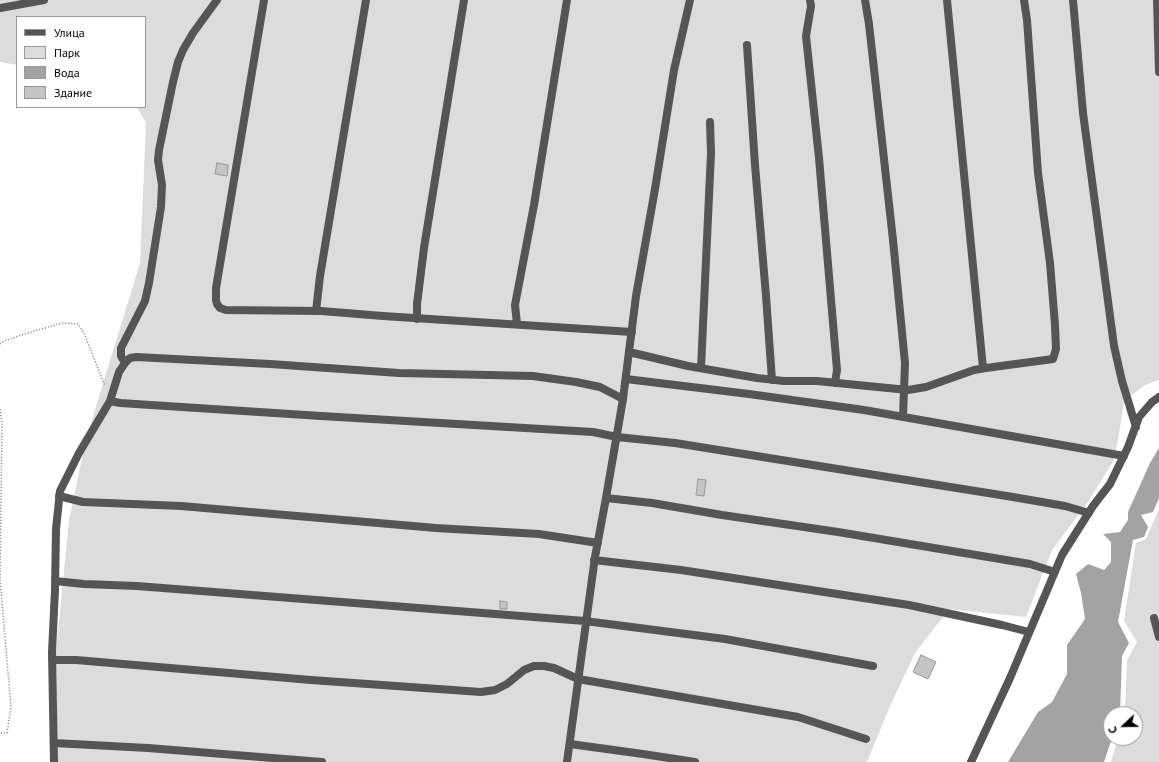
<!DOCTYPE html>
<meta charset="utf-8">
<style>
body{margin:0}
#map{position:relative;width:1159px;height:762px;overflow:hidden;background:#fff;font-family:"PT Sans",sans-serif}
canvas{display:block}
.legend{position:absolute;left:16px;top:16px;width:130px;height:92px;box-sizing:border-box;background:#fff;border:1px solid #999;margin:0;padding:5px 7px;list-style:none;font-size:12px;color:#000}
.legend li{display:flex;align-items:center;gap:8px;height:20px}
.legend b{width:20px;border:1px solid #999}
.north{position:absolute;left:1103px;top:706px;width:40px;height:40px;box-sizing:border-box;background:#fff;border:1px solid #999;border-radius:50%;rotate:248deg;font-size:11px;font-weight:700;line-height:16px;text-align:center;color:#000}
.north::after{content:'';display:block;margin:auto;width:14px;height:18px;background:#000;clip-path:polygon(50% 0,100% 100%,50% 72%,0 100%)}
</style>
<div id="map">
<canvas width="1159" height="762"></canvas>
<ul class="legend">
<li><b style="height:5px;background:#555"></b>Улица</li>
<li><b style="height:11px;background:#dcdcdc"></b>Парк</li>
<li><b style="height:11px;background:#a3a3a3"></b>Вода</li>
<li><b style="height:11px;background:#c4c4c4"></b>Здание</li>
</ul>
<div class="north">С</div>
</div>
<script>
const g = document.querySelector('canvas').getContext('2d');
g.lineJoin = 'round';
function paint(path, color) { g.fillStyle = color; g.fill(path, 'evenodd'); }
const toPath = rows => new Path2D(rows.map(r => 'M' + r).join(''));
function trace(path, color, width, dash) { g.strokeStyle = color; g.lineWidth = width; g.lineCap = dash ? 'butt' : 'round'; g.setLineDash(dash || []); g.stroke(path); }
paint(toPath([
 [0,0,1159,0,1159,380,1145,385,1124,401,1119,434,1114,460,1088,502,1052,550,1026,617,949,609,915,653,890,706,867,762,57,762,56,652,69,520,86,439,140,263,146,123,137,107,145,107,145,17,17,17,17,65,0,62],
 [1159,509,1159,762,1111,762,1118,738,1135,738,1135,714,1125,714,1127,660,1137,642,1124,621,1136,543,1146,539]
]), '#dcdcdc');
paint(toPath([
 [1159,448,1159,498,1153,512,1141,515,1148,527,1144,537,1133,540,1118,622,1129,643,1122,656,1120,712,1120,714,1111,714,1112,738,1104,762,1008,762,1038,712,1052,702,1067,674,1067,645,1085,619,1081,593,1076,574,1088,564,1104,570,1111,562,1111,542,1103,534,1120,532,1128,520,1128,512,1150,463]
]), '#a3a3a3');
const building = toPath([
 [217,163,228,165,227,176,215,174,217,163],
 [698,479,706,480,704,496,696,495,698,479],
 [500,601,507,602,507,609,500,609,500,601],
 [921,655,936,662,928,679,913,672,921,655]
]);
paint(building, '#c4c4c4');
trace(building, '#999', 1);
trace(toPath([
 [0,344,4,341,21,335,62,323,78,324,84,333,105,386],
 [0,409,2,423,0,579,11,707,7,733,0,733]
]), '#777', 1.5, [1, 2]);
trace(toPath([
 [264,0,216,288,216,300,217,304,220,308,226,310,321,311,383,316,632,332],
 [810,0,811,6,806,36,819,158,837,370,835,383],
 [865,0,869,24,893,240,905,363,903,417],
 [947,0,983,368],
 [1073,0,1083,113,1114,346,1122,381,1136,427],
 [1157,0,1159,72],
 [0,8,44,0],
 [747,45,755,165,766,296,772,380],
 [316,311,320,276,366,0],
 [417,319,417,304,424,248,464,0],
 [517,324,515,305,534,205,567,0],
 [629,352,688,366,757,378,784,381,817,381,908,390,926,387,974,370,986,368,1053,359,1056,349,1055,325,1050,263,1038,173,1027,20,1024,0],
 [125,363,121,356,121,348,145,301,149,283,161,207,162,185,158,160,159,150,173,82,178,62,183,50,193,33,217,0],
 [701,368,711,153,710,122],
 [626,379,749,394,864,410,1124,456],
 [110,401,120,403,321,416,593,432,617,437,675,443,1013,497,1065,506,1089,513],
 [59,496,83,502,181,506,436,528,539,534,598,543],
 [606,498,652,503,722,515,838,532,1030,564,1055,572],
 [594,560,681,570,909,605,1002,625,1029,632],
 [55,581,84,584,137,586,585,621,725,639,873,666],
 [1154,618,1159,637],
 [52,660,76,660,311,680,481,692,495,690,507,684,524,670,534,666,544,666,554,668,578,679,798,717,866,739],
 [54,743,148,748,322,762],
 [570,744,643,754,695,762],
 [54,762,52,652,55,590,56,529,60,491,79,453,110,401,119,372,125,363,130,358,136,357,270,364,399,373,533,376,576,382,600,387,623,399],
 [567,762,595,557,606,498,623,399,636,296,655,189,674,70,690,0],
 [971,762,1010,678,1062,555,1093,506,1110,484,1128,447,1139,417,1152,402,1159,397]
]), '#555', 8);
</script>
